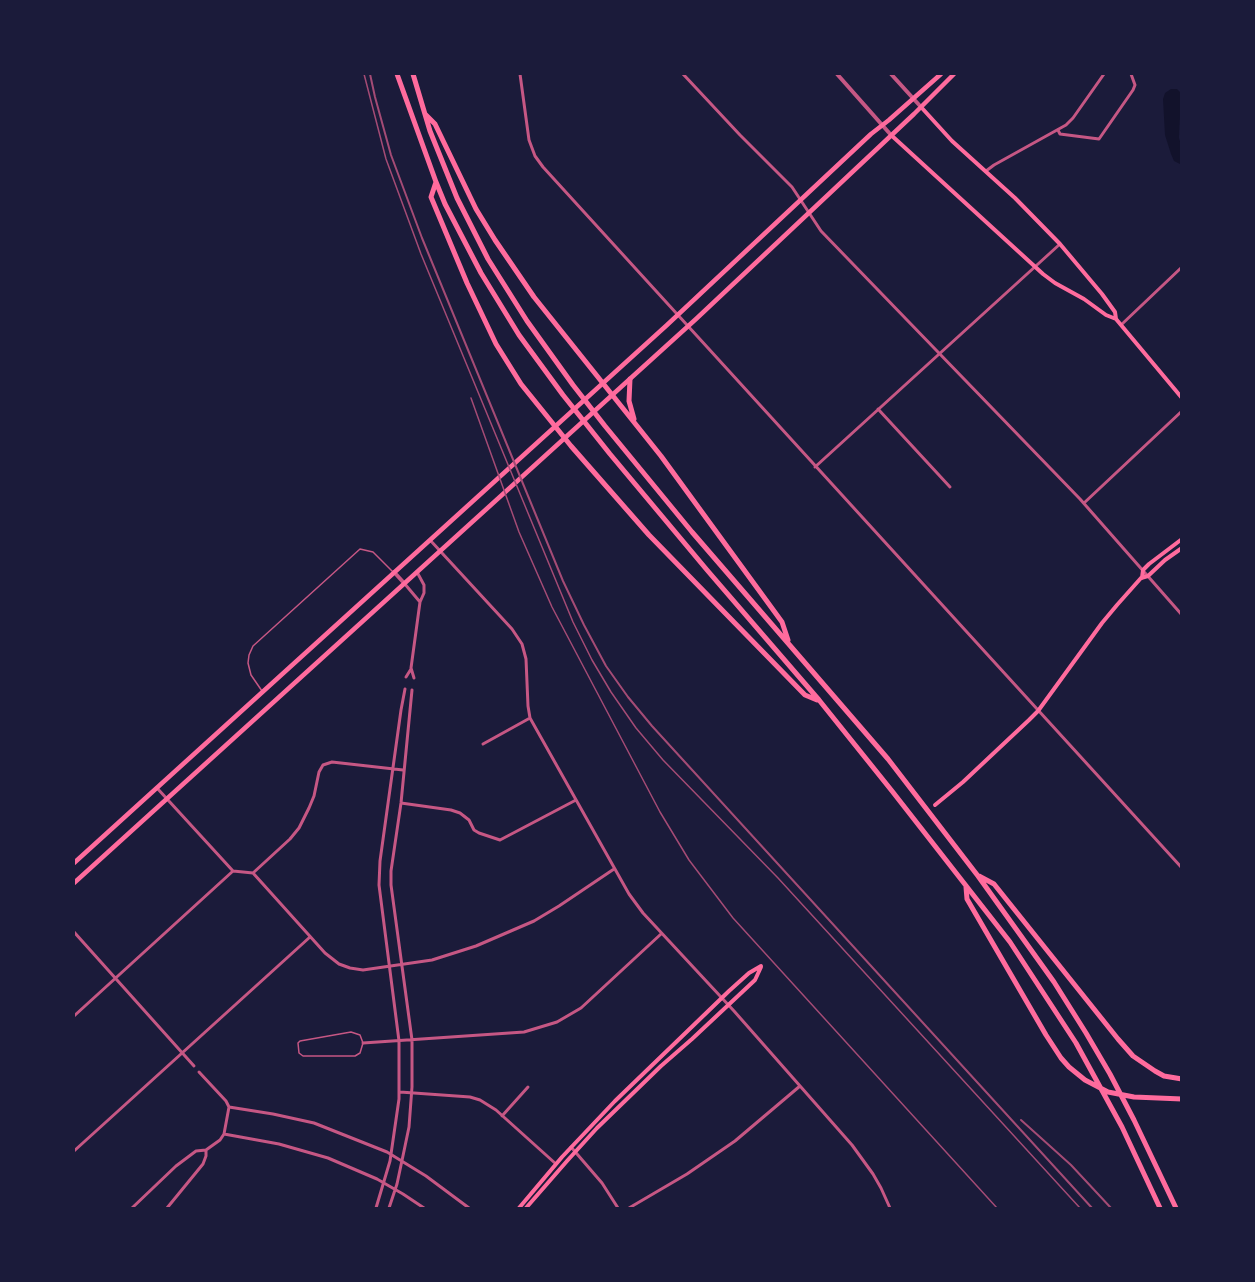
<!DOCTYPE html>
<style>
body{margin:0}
#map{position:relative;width:1255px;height:1282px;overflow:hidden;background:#1b1b3a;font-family:Figtree,sans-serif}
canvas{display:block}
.frame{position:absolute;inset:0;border:75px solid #1b1b3a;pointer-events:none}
</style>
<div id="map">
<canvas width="1255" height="1282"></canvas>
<div class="frame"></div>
</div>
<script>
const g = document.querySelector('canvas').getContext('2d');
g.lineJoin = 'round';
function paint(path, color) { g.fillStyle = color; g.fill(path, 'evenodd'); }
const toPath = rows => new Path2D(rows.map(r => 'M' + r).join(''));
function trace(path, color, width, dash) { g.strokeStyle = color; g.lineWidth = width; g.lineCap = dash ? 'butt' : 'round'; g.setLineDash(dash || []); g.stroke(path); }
paint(toPath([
 [1171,89,1177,89,1181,93,1179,138,1182,148,1181,164,1180,164,1174,161,1171,154,1165,135,1163,99,1165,93]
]), '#12122b');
trace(toPath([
 [262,691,251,675,248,663,249,655,253,646,360,549,373,552,392,571],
 [351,1032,360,1035,363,1043,360,1053,355,1056,303,1056,299,1053,298,1043,300,1041,351,1032]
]), '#c65784', 1.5);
trace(toPath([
 [520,74,529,140,535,156,543,167,1182,868],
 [683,74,740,135,792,187,821,231,1080,499,1182,615],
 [1058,130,1060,134,1099,139,1133,90,1135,85,1131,74],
 [986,171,994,165,1066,125,1073,118,1104,74],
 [1121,325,1182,267],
 [878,409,950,487],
 [815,467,1060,244],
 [1084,503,1182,411],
 [430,540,512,629,522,644,526,659,528,706,530,718,629,894,643,913,734,1011,852,1145,873,1174,881,1188,890,1208],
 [404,583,420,602],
 [406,677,411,669],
 [414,678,411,668,420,602,424,593,424,585,417,572],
 [483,744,530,718],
 [157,788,233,871,253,873,325,953,339,964,350,968,363,970,432,960,476,946,534,921,559,906,614,869],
 [401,803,451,810,460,813,469,820,474,830,479,833,500,840,576,800],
 [253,873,290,839,299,828,309,808,314,796,319,772,323,765,332,762,403,770],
 [74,932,194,1066],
 [74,1016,233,871],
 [363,1043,524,1032,557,1022,581,1008,661,934],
 [199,1072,226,1101,229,1107,224,1134],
 [400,1092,470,1097,480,1100,496,1110,556,1164],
 [229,1107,273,1114,314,1123,387,1152,426,1176,469,1208],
 [502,1116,528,1087],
 [224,1134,279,1144,328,1158,377,1179,403,1194,424,1208],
 [571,1147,602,1183,618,1208],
 [206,1150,220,1140,224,1134],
 [74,1151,310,937],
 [132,1208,176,1166,196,1151,206,1150,206,1156,203,1164,167,1208],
 [376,1208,390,1161,399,1099,399,1041,379,885,380,861,401,710,405,689],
 [389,1208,397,1184,404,1151,409,1127,412,1087,412,1040,391,885,391,871,401,803,412,690],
 [629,1208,687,1174,735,1141,800,1086]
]), '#c65784', 3);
trace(toPath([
 [837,74,891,135],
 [891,74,921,107],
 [394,572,404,583]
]), '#c65784', 4);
trace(toPath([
 [921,107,952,141,1015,198,1060,244,1102,294,1115,312,1116,319],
 [891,135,1043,274,1055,283,1084,299,1106,315,1116,319,1182,398],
 [1142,578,1143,570,1149,564,1182,539],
 [935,805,963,782,1029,720,1038,711,1102,623,1117,605,1141,578,1148,576,1165,560,1182,548],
 [519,1208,562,1157,615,1101,729,991,749,973,761,966],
 [526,1208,567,1161,597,1128,661,1066,692,1039,755,980,761,967]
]), '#ff6b9d', 4);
trace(toPath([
 [74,863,667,325,871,134,889,120,941,74],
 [74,883,696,319,914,114,954,74]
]), '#ff6b9d', 4.5);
trace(toPath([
 [397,74,436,182,445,204,481,273,519,335,563,395,610,454,707,570,819,700,892,791,1010,942,1076,1043,1122,1127,1160,1208],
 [413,74,430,131,457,198,488,259,527,321,573,385,605,426,692,532,888,759,978,876,1054,982,1086,1033,1110,1074,1134,1120,1176,1208],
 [425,114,435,124,476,209,495,240,534,297,661,456,782,622,788,640],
 [436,182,431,197,467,283,496,344,521,384,571,446,649,535,805,695,817,700],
 [630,379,629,401,634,419],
 [979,876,994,884,1118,1039,1133,1056,1155,1071,1164,1076,1182,1079],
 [966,887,967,899,1046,1035,1061,1058,1069,1067,1085,1080,1108,1092,1134,1097,1182,1099]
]), '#ff6b9d', 5);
trace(toPath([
 [364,74,386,159,421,254,573,622,592,660,611,692,636,728,663,760,778,878,1080,1208],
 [471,398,519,532,552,607,660,812,689,860,733,918,997,1208]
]), '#a44b75', 1.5);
trace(toPath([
 [370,74,375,97,391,155,422,238,563,581,584,625,606,666,628,697,652,726,1092,1208],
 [1021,1120,1071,1165,1111,1208]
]), '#a44b75', 2);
</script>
